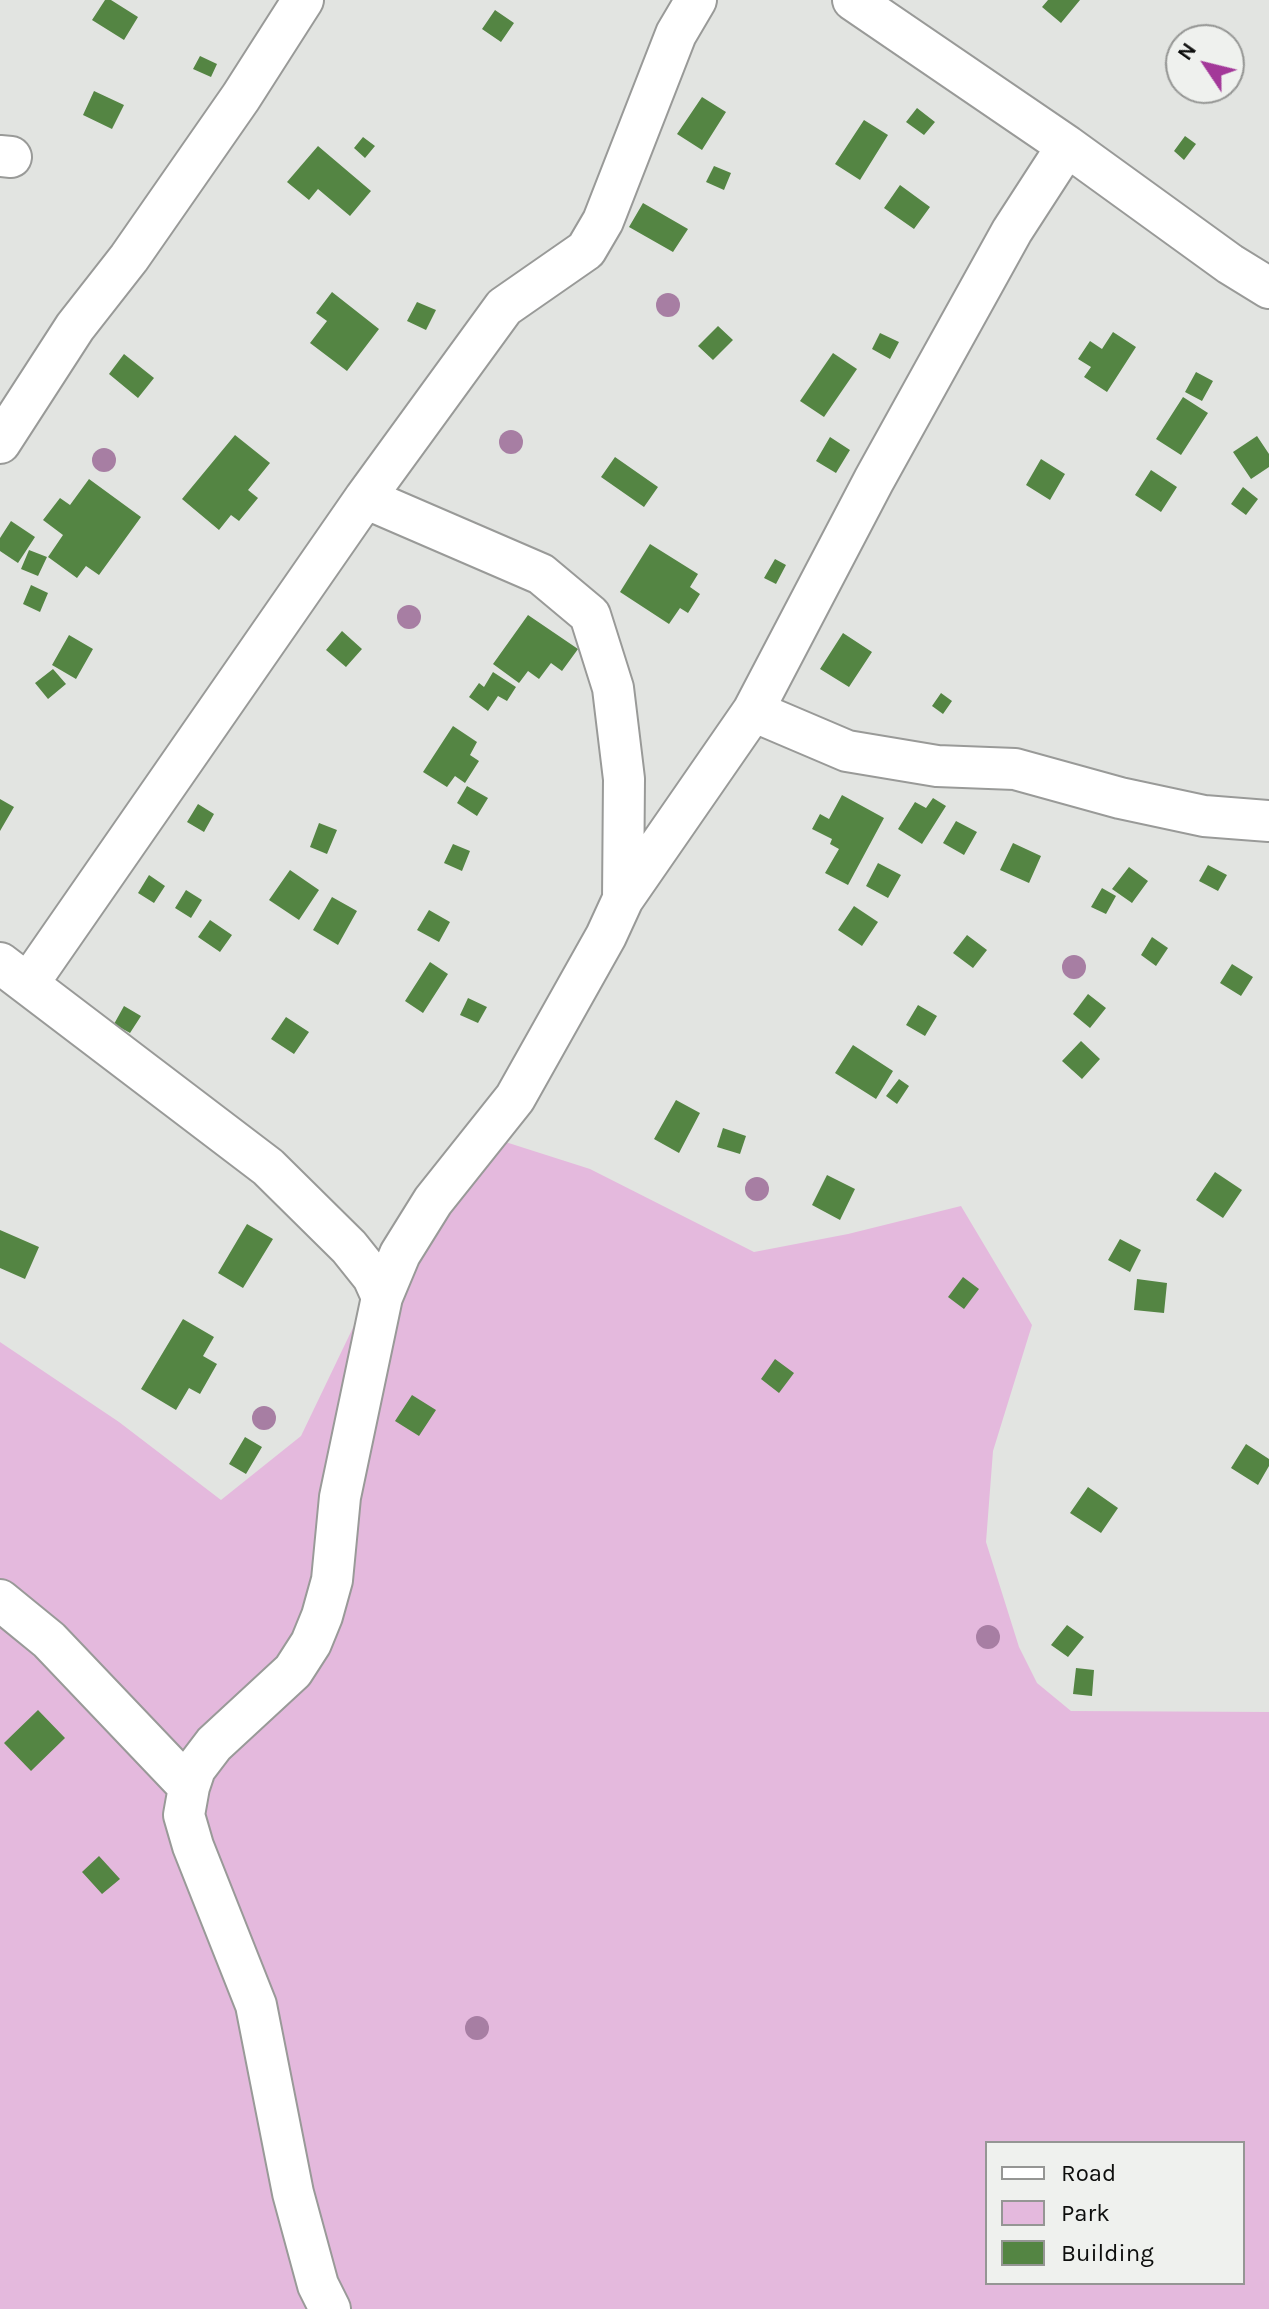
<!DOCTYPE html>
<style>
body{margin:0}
#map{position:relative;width:1269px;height:2309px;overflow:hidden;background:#e2e4e1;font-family:Karla,sans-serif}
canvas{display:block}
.legend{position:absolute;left:985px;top:2141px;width:260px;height:144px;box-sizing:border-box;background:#eff1ee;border:2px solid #959694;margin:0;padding:10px 14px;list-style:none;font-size:24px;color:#0d0e0d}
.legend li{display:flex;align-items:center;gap:16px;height:40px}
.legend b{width:40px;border:2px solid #959694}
.north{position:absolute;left:1165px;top:24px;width:80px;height:80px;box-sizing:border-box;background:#eff1ee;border:2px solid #959694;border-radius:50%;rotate:305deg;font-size:22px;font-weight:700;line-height:32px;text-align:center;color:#0d0e0d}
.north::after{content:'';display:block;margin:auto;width:28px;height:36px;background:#a33899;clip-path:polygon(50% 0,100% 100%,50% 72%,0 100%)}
</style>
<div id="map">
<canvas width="1269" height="2309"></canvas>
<ul class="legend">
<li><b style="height:10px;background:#fff"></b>Road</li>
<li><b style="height:22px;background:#e4b9dd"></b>Park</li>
<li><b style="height:22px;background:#548543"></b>Building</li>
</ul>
<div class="north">N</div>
</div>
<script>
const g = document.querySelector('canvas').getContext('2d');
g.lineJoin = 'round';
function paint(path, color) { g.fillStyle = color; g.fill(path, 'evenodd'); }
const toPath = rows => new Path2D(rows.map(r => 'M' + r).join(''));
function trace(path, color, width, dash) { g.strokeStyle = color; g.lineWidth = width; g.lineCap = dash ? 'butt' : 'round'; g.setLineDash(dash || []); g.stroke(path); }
paint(toPath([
 [471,1131,590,1169,754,1252,848,1234,961,1206,1032,1325,993,1451,986,1542,1019,1647,1037,1683,1071,1711,1269,1712,1269,2309,0,2309,0,1342,119,1422,221,1500,301,1436,396,1238],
 [987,2143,1243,2143,1243,2283,987,2283]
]), '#e4b9dd');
paint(toPath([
 [105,0,111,0,138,17,124,40,92,20],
 [1048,0,1080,0,1061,23,1042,7],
 [495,10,514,23,501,42,482,29],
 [200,56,217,64,211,77,193,69],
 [94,91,124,105,112,129,83,115],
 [702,97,726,112,702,150,677,134],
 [917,108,935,122,924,135,906,122],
 [864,120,888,135,860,180,835,164],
 [1185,136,1196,144,1184,160,1174,151],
 [363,137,375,146,365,158,354,148],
 [318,146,371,191,350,216,318,189,309,200,287,182],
 [714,166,731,173,724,190,706,182],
 [900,185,930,207,914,229,884,208],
 [643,203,688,229,673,252,629,227],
 [332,292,379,329,347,371,310,343,327,321,316,313],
 [417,302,436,310,426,330,407,321],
 [718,326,733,340,713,360,698,346],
 [1113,332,1136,347,1107,392,1084,377,1091,367,1078,359,1090,341,1102,349],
 [880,333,899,342,890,359,872,349],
 [833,353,857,369,824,417,800,401],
 [124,354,154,378,138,398,109,374],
 [1196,372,1213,381,1202,401,1185,392],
 [1183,397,1208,413,1181,455,1156,439],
 [235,435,270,463,248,490,258,498,239,521,231,515,219,530,182,499],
 [1257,436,1269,454,1269,467,1251,479,1233,452],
 [830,437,850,450,836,473,816,461],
 [615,457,658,487,644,507,601,477],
 [1041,459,1065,474,1050,500,1026,485],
 [1151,470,1177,487,1161,512,1135,495],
 [89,479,141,517,99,575,86,566,77,578,48,557,63,535,43,520,60,498,70,505],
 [1243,487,1258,499,1246,515,1231,504],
 [11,521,35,537,18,563,0,551,0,538],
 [650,544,698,574,690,587,700,594,688,613,680,608,669,624,620,592],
 [29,550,47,557,38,576,21,569],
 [775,559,786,565,776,584,764,578],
 [31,585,48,593,40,612,23,604],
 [528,615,578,649,562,671,551,663,539,679,528,671,519,683,493,664],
 [342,631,362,649,346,667,326,650],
 [843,633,872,652,849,687,820,669],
 [69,635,93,649,76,679,52,665],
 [53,669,66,684,48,699,35,683],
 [493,672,516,687,507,701,498,696,488,711,469,697,479,683,484,687],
 [941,693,952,701,943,714,932,706],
 [453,726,477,742,470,755,479,761,465,783,455,776,447,787,423,772],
 [467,786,488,798,477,816,457,803],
 [842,795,884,818,848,885,825,873,839,849,830,844,832,839,812,829,820,814,829,819],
 [933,798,946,806,922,844,898,829,915,802,926,808],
 [0,799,14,807,0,831],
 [198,804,214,814,204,832,187,822],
 [956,821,977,832,964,855,943,843],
 [319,823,337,830,327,854,310,847],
 [1013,843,1041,856,1029,883,1000,870],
 [453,844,470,851,462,871,444,863],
 [878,863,901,875,888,898,866,886],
 [1208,865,1227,875,1218,891,1199,881],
 [1129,867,1148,881,1132,903,1112,889],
 [290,870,319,890,299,920,269,900],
 [149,875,165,886,154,903,138,893],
 [1102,888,1116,896,1106,914,1091,907],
 [186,890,202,900,191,918,175,908],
 [332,897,357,911,338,945,313,930],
 [854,906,878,922,862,946,838,930],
 [429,910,450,922,439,942,417,930],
 [210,920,232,935,220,952,198,937],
 [967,935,987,950,973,968,953,953],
 [1152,937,1168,948,1156,966,1141,955],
 [430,962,448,974,423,1013,405,1001],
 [1232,964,1253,977,1241,996,1220,983],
 [1088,994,1106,1008,1090,1028,1073,1014],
 [468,998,487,1007,478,1023,460,1015],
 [918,1005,937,1016,925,1036,906,1025],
 [124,1006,141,1016,130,1033,114,1024],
 [286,1017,309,1032,294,1054,271,1039],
 [1081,1041,1100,1059,1082,1079,1062,1061],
 [853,1045,893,1071,876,1099,835,1073],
 [899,1079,909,1086,897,1104,886,1096],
 [676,1100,700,1113,679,1153,654,1139],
 [723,1128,746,1136,740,1154,717,1147],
 [1215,1172,1242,1190,1223,1218,1196,1200],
 [827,1175,855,1189,840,1220,812,1205],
 [247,1224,273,1239,243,1288,218,1273],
 [0,1230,39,1247,25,1279,0,1268],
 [1120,1239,1141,1250,1130,1272,1108,1260],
 [963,1277,979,1289,964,1309,948,1297],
 [1137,1279,1167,1283,1164,1313,1134,1310],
 [183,1319,214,1337,203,1356,217,1364,200,1394,189,1388,176,1410,141,1389],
 [775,1359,794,1373,779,1393,761,1379],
 [412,1395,436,1410,419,1436,395,1421],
 [245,1437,262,1447,246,1474,229,1464],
 [1246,1444,1269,1459,1269,1466,1258,1485,1231,1468],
 [1088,1487,1118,1508,1101,1533,1070,1513],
 [1067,1625,1084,1637,1068,1657,1051,1645],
 [1076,1668,1094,1670,1092,1696,1073,1694],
 [38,1710,65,1738,31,1771,4,1743],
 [99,1856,120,1879,102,1894,82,1872]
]), '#548543');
const minor = toPath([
 [853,0,1067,146,1230,264,1269,288],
 [0,156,11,157],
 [0,443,75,327,129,258,241,97,303,0],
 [365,498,541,574,590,615,613,688,624,779,623,899],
 [753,711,847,751,937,766,1015,769,1120,798,1204,816,1269,821],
 [0,963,268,1167,349,1247,373,1277,382,1297],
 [28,984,365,498,504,307,586,250,603,221,676,34,696,0],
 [0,1600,49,1640,189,1787],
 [330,2309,318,2285,293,2193,256,2005,193,1846,184,1815,189,1787,195,1769,214,1744,293,1671,311,1643,322,1616,332,1580,340,1497,382,1297,400,1254,433,1201,515,1098,606,936,623,899,753,711,874,480,1012,231,1067,146]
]);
trace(minor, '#999a98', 44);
trace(minor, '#fff', 40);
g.fillStyle = '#a77ea3';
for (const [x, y] of [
 [668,305],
 [511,442],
 [104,460],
 [409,617],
 [1074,967],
 [757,1189],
 [264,1418],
 [988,1637],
 [477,2028]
]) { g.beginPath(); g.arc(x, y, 12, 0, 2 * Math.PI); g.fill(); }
</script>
